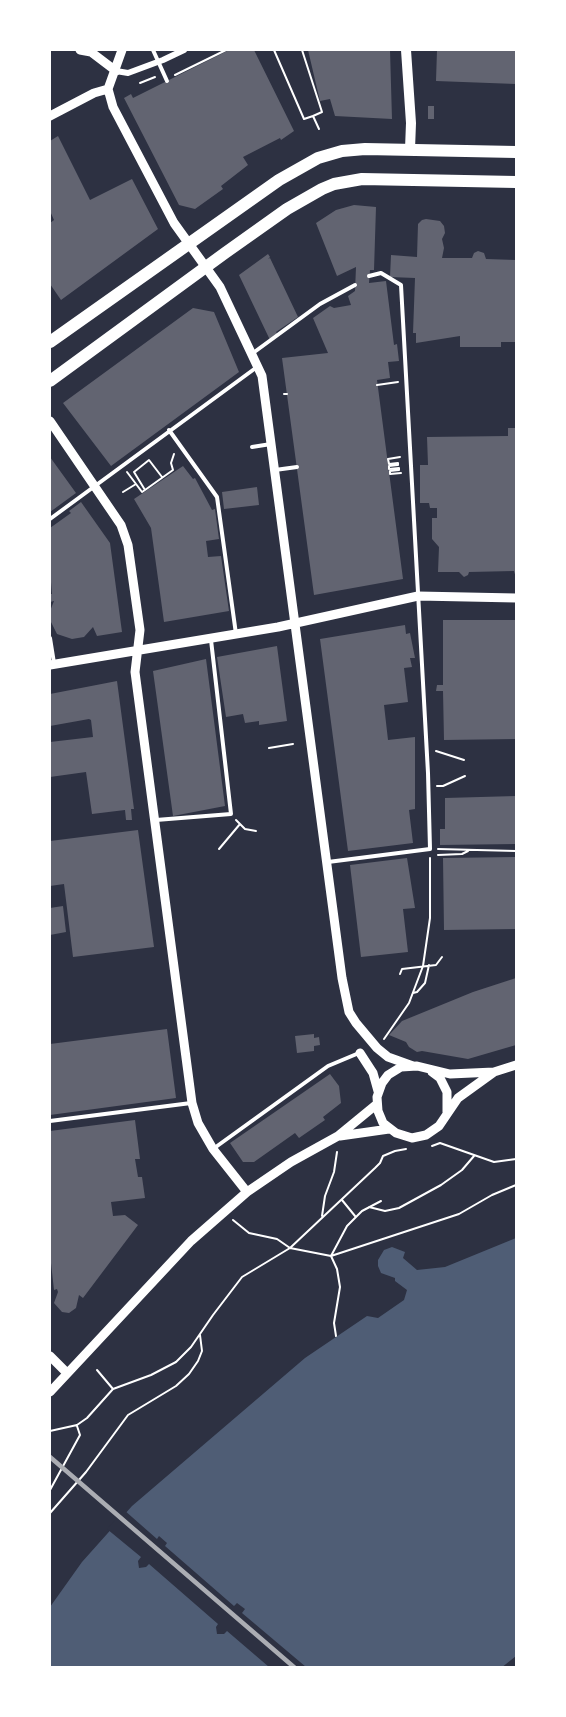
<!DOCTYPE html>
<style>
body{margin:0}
#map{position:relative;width:566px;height:1717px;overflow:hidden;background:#2d3142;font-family:"Alegreya Sans",sans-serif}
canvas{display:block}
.frame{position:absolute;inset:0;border:51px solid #fff;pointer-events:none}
</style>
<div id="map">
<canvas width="566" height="1717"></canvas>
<div class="frame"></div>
</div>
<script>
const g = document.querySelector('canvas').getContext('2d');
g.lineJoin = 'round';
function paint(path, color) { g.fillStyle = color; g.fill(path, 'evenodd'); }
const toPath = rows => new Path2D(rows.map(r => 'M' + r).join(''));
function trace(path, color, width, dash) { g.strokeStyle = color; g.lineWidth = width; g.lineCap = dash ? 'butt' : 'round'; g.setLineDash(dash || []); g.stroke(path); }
paint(toPath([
 [516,1238,516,1656,501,1668,50,1668,50,1607,82,1562,132,1506,305,1358,367,1316,378,1318,404,1300,407,1290,395,1281,395,1278,381,1273,378,1266,378,1260,384,1250,392,1247,405,1252,403,1258,417,1270,445,1267]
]), '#4f5d75');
paint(toPath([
 [124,1510,157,1539,159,1536,167,1543,165,1546,234,1606,237,1603,245,1609,242,1613,306,1667,269,1667,227,1631,224,1634,217,1634,216,1627,218,1624,149,1564,146,1567,139,1568,138,1561,141,1557,107,1529]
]), '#2d3142');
paint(toPath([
 [229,50,254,50,294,131,281,140,280,138,243,157,248,165,221,186,223,189,195,209,179,205,124,98,131,94,133,98],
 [308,50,390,50,392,119,335,116,330,99,320,101],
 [437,50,516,50,516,84,436,81],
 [428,106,434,106,434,119,428,119],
 [58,136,90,200,132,179,158,229,61,300,50,284,50,223,54,220,50,211,50,141],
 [354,205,376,207,374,270,370,270,369,283,386,281,394,345,397,344,399,361,388,362,390,378,377,380,403,579,314,595,282,358,328,353,313,318,330,306,334,308,351,305,348,296,355,291,356,267,337,276,316,223,336,210],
 [426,219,440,221,444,226,445,233,442,239,444,248,442,258,472,258,474,253,478,251,484,253,486,259,516,260,516,342,501,342,501,347,460,347,460,336,416,343,416,333,413,333,415,278,390,277,391,255,417,257,418,224,422,220],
 [268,254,270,257,268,259,270,258,298,317,276,332,278,335,270,340,239,275],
 [193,308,214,312,239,372,111,466,63,403],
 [508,428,516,428,516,578,514,571,469,572,468,575,464,577,459,572,438,572,439,547,432,539,432,518,437,518,437,508,430,508,429,503,420,503,420,465,428,465,427,437,508,436],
 [50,457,76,493,50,512],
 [183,466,193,479,195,478,212,510,215,509,219,539,206,541,208,557,221,556,229,611,164,622,151,528,134,499],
 [257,487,259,505,224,509,222,492],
 [81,502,110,543,122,632,97,636,93,627,84,637,72,639,57,634,50,620,50,611,54,601,50,602,50,594,52,594,50,570,50,528,71,513,69,511],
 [443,620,516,620,516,739,444,740,443,691,436,691,437,685,443,685],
 [405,625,406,634,410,633,415,658,410,658,412,667,404,668,408,702,384,705,388,740,415,737,415,809,409,810,413,843,348,851,320,639],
 [277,646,287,721,259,725,259,721,245,723,243,714,226,717,217,657],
 [206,659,225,806,173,816,153,671],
 [117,681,134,809,131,809,132,820,126,820,125,810,92,814,86,772,50,777,50,742,93,737,91,720,89,719,50,726,50,694],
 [516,796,516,844,440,845,440,829,445,829,445,798],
 [138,830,154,947,73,957,64,884,50,886,50,841],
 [516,857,516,929,444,930,443,858],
 [407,858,415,908,403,909,408,952,361,957,350,865],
 [63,906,66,932,50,935,50,908],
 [516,978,516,1045,468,1059,422,1051,417,1052,409,1047,406,1042,389,1035,402,1021,473,992],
 [167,1029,176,1098,50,1115,50,1044],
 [314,1034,314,1038,319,1037,320,1045,314,1046,314,1051,297,1053,295,1036],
 [330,1074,339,1086,341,1103,323,1117,325,1120,299,1138,295,1133,254,1162,243,1162,230,1143],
 [135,1120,140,1159,135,1159,138,1177,142,1177,145,1198,111,1202,113,1216,125,1215,138,1225,83,1298,79,1295,76,1308,69,1313,62,1312,54,1303,58,1292,57,1289,54,1290,50,1254,50,1131]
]), '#626471');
trace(toPath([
 [274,50,304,119,313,116],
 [302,50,322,112,313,116,319,129],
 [175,75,226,50],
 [140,83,155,77],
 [377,385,398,382],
 [284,394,287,394],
 [400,457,388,459,389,464,398,463,398,465,389,466,389,469,399,468,399,470,390,471,390,474,401,473],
 [127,472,142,492,145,490,134,472,149,460,162,477],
 [145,490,173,470,171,463,174,454],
 [123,492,136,484],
 [269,748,293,744],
 [436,751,464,760],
 [437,786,443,786,465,776],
 [236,820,245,829,256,831],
 [219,849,240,824],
 [438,849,516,851],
 [438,855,462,854,468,851],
 [400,974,402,969,436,965,442,957],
 [413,993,417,992,425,983,429,965],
 [384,1039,409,1003,423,966,430,918,430,858],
 [432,1146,440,1143,494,1162,516,1159],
 [342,1200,355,1216],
 [369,1207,385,1211,399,1208,441,1185,462,1170,474,1156],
 [322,1216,325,1196,334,1172,337,1152],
 [233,1220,249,1233,277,1239,290,1248,331,1256,459,1214,492,1195,516,1185],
 [336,1336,334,1323,340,1287,337,1269,331,1256,347,1226,362,1211,381,1201],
 [97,1370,113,1389],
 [50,1431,77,1425,87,1418,113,1389,151,1375,176,1362,191,1347,213,1315,242,1277,290,1248,375,1168,380,1163,383,1156,395,1151,406,1149],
 [50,1490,80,1435,77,1426],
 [50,1513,86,1472,128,1415,176,1386,189,1374,198,1361,202,1351,200,1335]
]), '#fff', 2);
trace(toPath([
 [153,50,167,81],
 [253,353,320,304,355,285],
 [169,430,217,497,236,634],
 [252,447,271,444],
 [275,470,297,467],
 [50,519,257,367],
 [50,638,54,663],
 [156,820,231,814,211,640],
 [328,862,430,849,428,773,401,285,381,273,369,276],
 [50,1121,191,1103],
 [213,1149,328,1066,359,1053]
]), '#fff', 4);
trace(toPath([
 [116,71,128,73,163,60,184,50]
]), '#fff', 6);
trace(toPath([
 [80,50,91,52,116,71],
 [122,50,108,89,113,107,174,223,220,287,262,376,342,978,349,1012,356,1023,377,1048,388,1057,413,1066],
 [50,116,94,93,108,89],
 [50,421,121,525,128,545,140,630,135,672,192,1103,198,1123,213,1149,247,1192],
 [50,665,278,627,418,596,516,598],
 [360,1053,373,1073,378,1091],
 [432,1072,440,1078,447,1092,447,1112],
 [494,1072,458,1098,439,1126,426,1135,412,1138,396,1133,383,1123,378,1111,377,1097,382,1083,388,1075,401,1067,417,1066,450,1074,494,1072,516,1065],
 [340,1136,389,1129],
 [50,1356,67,1373],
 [50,1392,191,1241,247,1192,291,1162,338,1136,377,1104]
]), '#fff', 9);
trace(toPath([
 [406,50,411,123,410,149]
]), '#fff', 10);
trace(toPath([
 [50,342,279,180,318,158,342,151,365,149,516,152],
 [50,381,225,253,287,209,322,189,334,184,362,179,516,182]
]), '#fff', 12);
trace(toPath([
 [50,1457,295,1668]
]), '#abadb3', 4.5);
</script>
